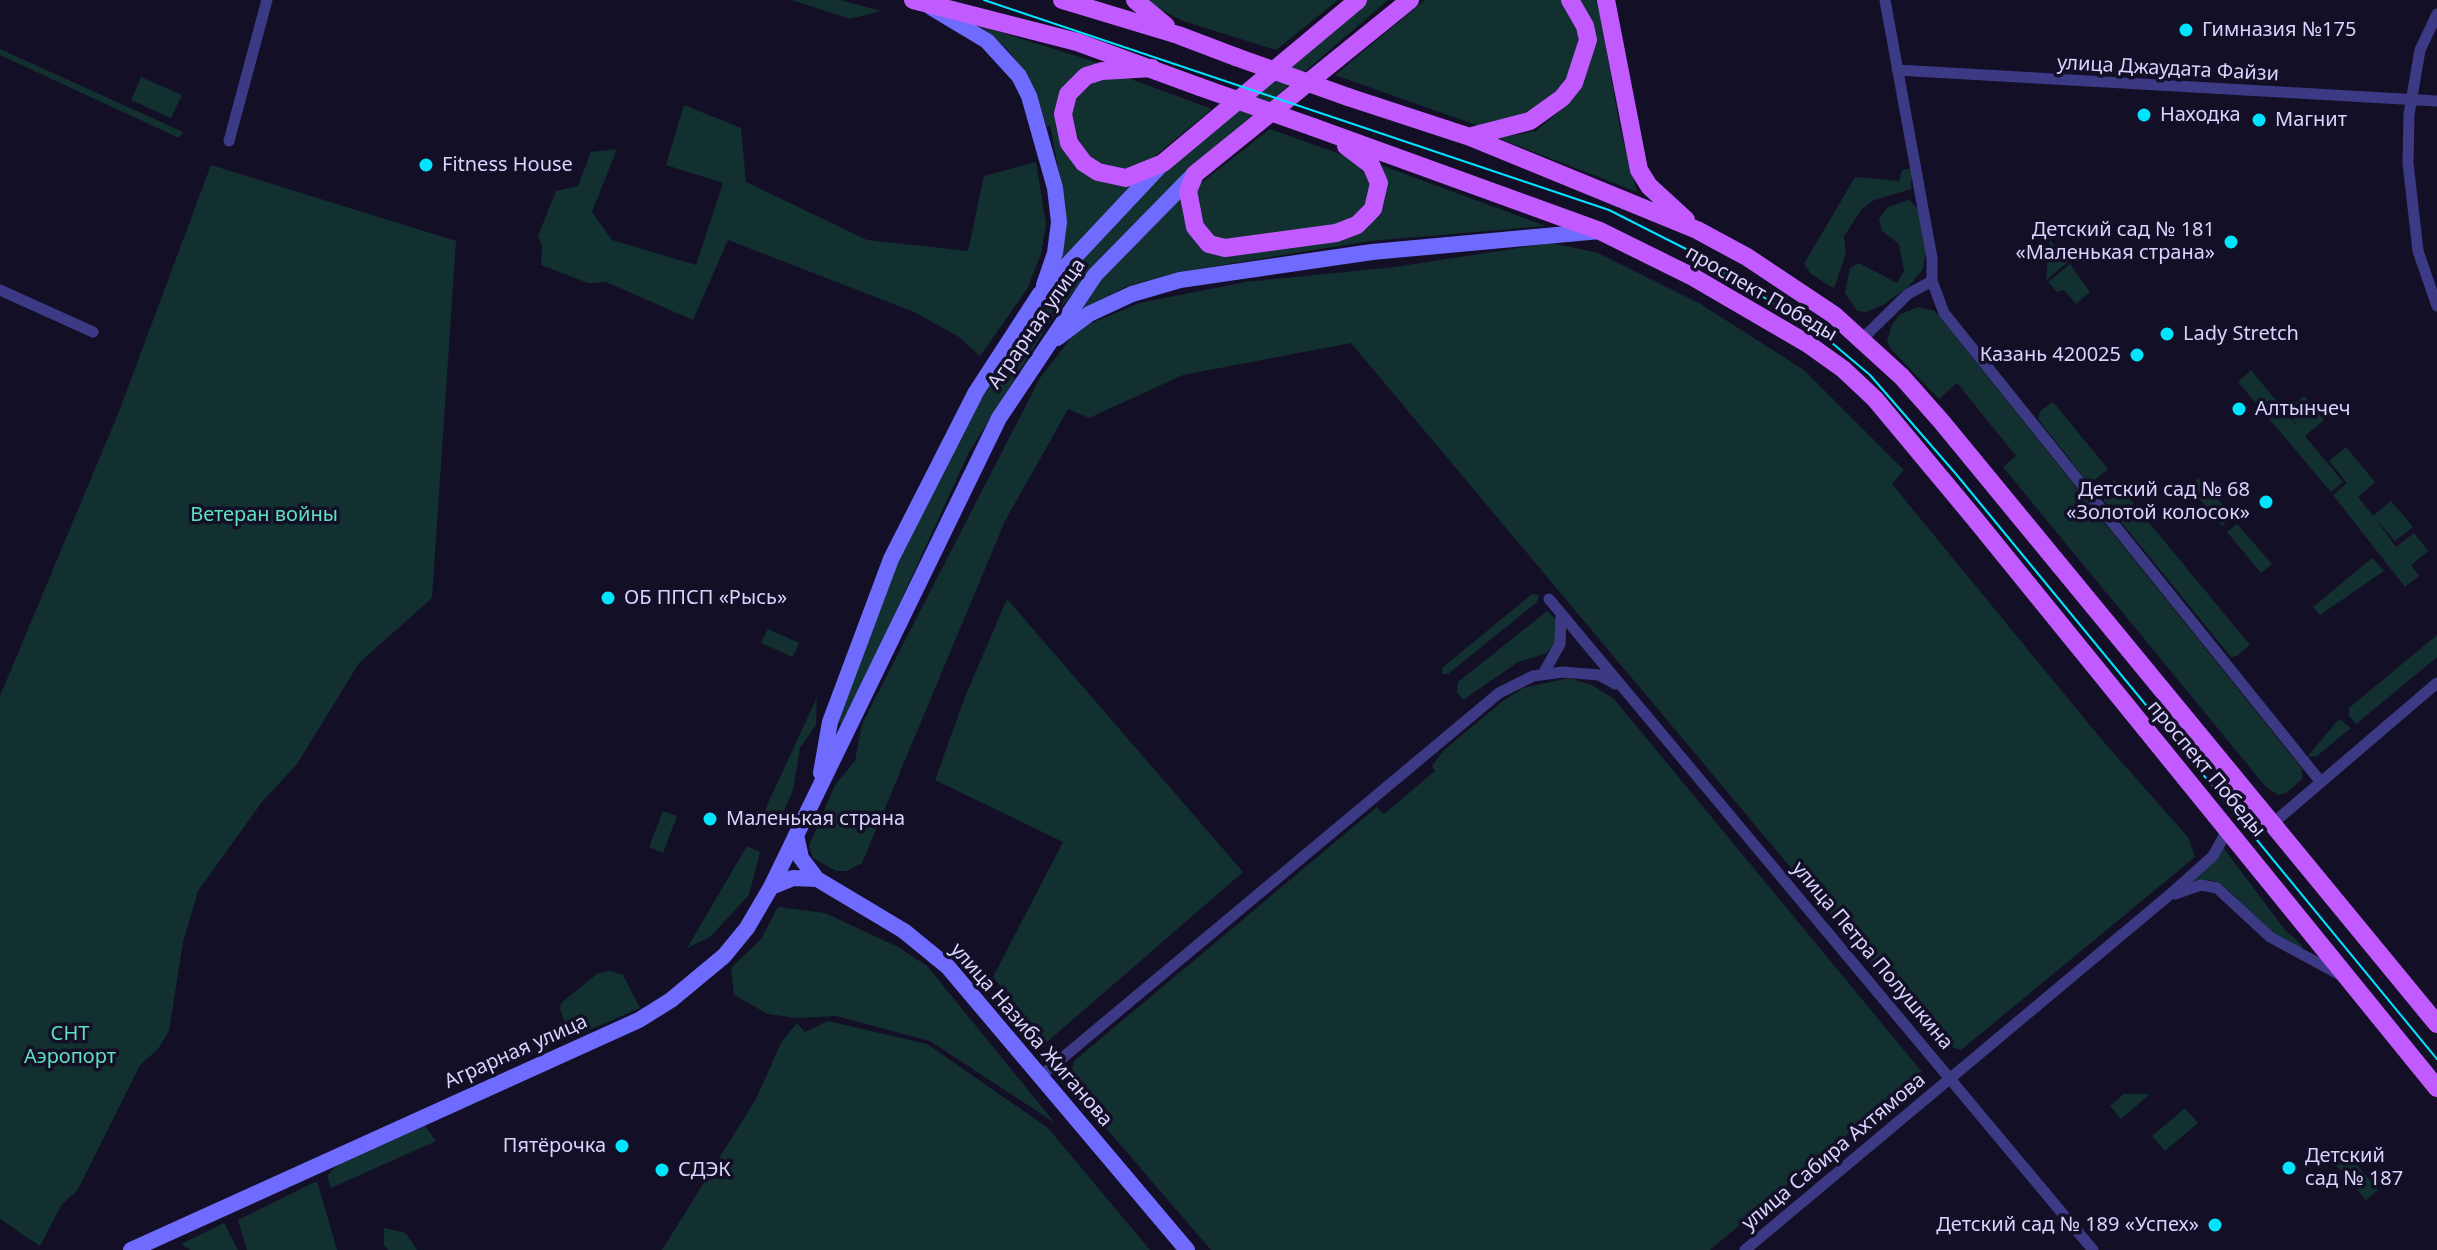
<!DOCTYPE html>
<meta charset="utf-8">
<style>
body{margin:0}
canvas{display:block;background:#130f26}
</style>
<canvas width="2437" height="1250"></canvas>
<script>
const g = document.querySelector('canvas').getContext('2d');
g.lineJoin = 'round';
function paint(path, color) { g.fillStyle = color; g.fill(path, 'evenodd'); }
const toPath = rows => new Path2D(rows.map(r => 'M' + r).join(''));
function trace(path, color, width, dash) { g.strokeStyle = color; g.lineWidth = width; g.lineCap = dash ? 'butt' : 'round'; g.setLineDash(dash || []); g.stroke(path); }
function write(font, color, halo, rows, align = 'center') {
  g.font = font + ' "Noto Sans",sans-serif'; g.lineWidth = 7; g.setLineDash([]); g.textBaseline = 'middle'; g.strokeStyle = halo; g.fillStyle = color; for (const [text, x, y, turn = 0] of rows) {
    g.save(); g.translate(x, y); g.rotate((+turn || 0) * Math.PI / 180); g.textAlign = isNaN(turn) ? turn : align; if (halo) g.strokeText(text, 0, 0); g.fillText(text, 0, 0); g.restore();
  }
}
paint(toPath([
 [792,0,840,0,881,11,850,19],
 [1141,0,1338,0,1276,50,1183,21],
 [1367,0,1388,0,1173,185,1093,268,1051,320,969,452,844,725,835,721,895,567,972,414,1033,317,1078,261,1161,175],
 [1425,0,1562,0,1584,40,1561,94,1502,128,1476,125,1335,75],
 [1576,0,1598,0,1620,128,1637,192,1498,138,1536,131,1568,104,1588,69,1593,39],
 [981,26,1108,66,1073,80,1069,157,1144,176,1059,267,1062,188,1050,125,1047,127,1025,72,1006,48],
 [0,49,183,132,179,138,0,55],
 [141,77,182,95,171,118,131,100],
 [1125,77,1212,109,1149,161,1124,169,1099,167,1071,133,1072,95,1088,82],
 [684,105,741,128,746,182,867,240,968,251,984,176,1036,162,1046,224,1041,254,1027,289,980,356,959,337,914,312,728,240,693,320,606,282,588,283,541,265,542,245,538,236,556,191,578,186,591,152,617,149,592,212,612,240,696,265,723,183,666,165],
 [1270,129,1351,158,1374,184,1367,206,1354,219,1336,227,1243,239,1211,238,1201,226,1195,192,1200,184],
 [1375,163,1546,226,1370,241,1178,272,1128,286,1072,314,1117,260,1180,194,1184,216,1197,242,1361,231,1381,215,1385,198],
 [211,165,456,241,432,598,359,663,297,764,262,802,198,891,183,942,169,1031,158,1049,140,1065,77,1191,62,1204,40,1246,0,1219,0,696,118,414],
 [1912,168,1911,189,1874,200,1862,209,1844,236,1846,252,1835,286,1833,288,1811,274,1804,264,1855,177,1899,181,1902,170],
 [1909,200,1918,209,1926,252,1923,269,1908,287,1883,305,1866,312,1857,311,1845,293,1850,268,1859,263,1897,283,1904,271,1899,244,1882,231,1879,219,1888,207],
 [2050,240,2068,262,2046,280],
 [1551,243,1598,253,1699,303,1804,370,1904,470,1892,484,2102,740,2188,837,2195,857,1961,1050,1937,1042,1351,343,1183,375,1089,418,1068,409,1005,521,862,863,847,871,836,871,813,858,809,846,835,785,855,761,862,724,1040,378,1071,338,1089,324,1140,303,1245,282,1395,267],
 [2070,264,2090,292,2076,304,2064,290,2057,292,2048,282],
 [1918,307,1935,311,2302,769,2302,779,2286,793,2278,795,2266,787,2003,467,2016,456,1957,383,1939,399,1890,348,1887,340,1892,325,1899,315],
 [2251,370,2297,426,2287,409,2304,396,2324,420,2305,436,2343,482,2331,492,2238,382],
 [2053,402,2108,469,2094,480,2086,480,2038,419,2041,410],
 [2346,447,2375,482,2358,497,2373,516,2391,501,2413,527,2395,541,2375,518,2396,547,2414,533,2428,551,2411,565,2419,576,2405,587,2333,495,2347,483,2329,461],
 [2199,478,2233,517,2222,526,2189,486],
 [2114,480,2250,645,2237,656,2231,657,2104,501,2102,489],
 [2237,524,2272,564,2261,573,2227,532],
 [2372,558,2384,571,2320,615,2313,607],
 [1532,594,1539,595,1537,602,1448,674,1442,674,1442,668],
 [1007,599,1243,872,1047,1042,993,977,1063,842,935,780,965,697],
 [1547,611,1558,621,1555,645,1547,653,1518,662,1463,700,1457,692,1458,682],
 [768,629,799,643,793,657,761,643],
 [2437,635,2437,657,2356,724,2349,716,2349,708],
 [1569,678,1592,685,1614,699,1922,1072,1710,1250,1211,1250,1069,1085,1074,1061,1377,807,1384,814,1435,771,1432,766,1444,750,1503,701,1523,688],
 [817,697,816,725,800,748,793,790,776,829,758,825],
 [2339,719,2351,728,2317,756,2307,757],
 [663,811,677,816,663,853,649,847],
 [747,846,760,852,749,895,710,937,687,948],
 [2222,846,2285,930,2302,945,2302,949,2280,940,2224,886,2211,880,2190,882],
 [778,907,825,913,898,947,927,966,1055,1123,930,1041,836,1016,797,1018,768,1014,734,995,731,968,761,939],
 [611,971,623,975,640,1008,571,1038,560,1009,561,1003,598,973],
 [828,1021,927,1044,1048,1128,1150,1250,662,1250,756,1099,782,1041,797,1023,805,1032],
 [2124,1094,2148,1094,2149,1095,2121,1119,2110,1106],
 [2185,1108,2198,1123,2165,1151,2152,1136],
 [425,1126,436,1141,331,1188,327,1176,337,1165],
 [2341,1146,2378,1190,2366,1200,2329,1157],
 [317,1181,337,1250,247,1250,238,1220],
 [224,1223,238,1250,190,1250,181,1244],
 [384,1228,406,1233,417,1250,388,1250,384,1245]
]), '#12302f');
trace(toPath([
 [1885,0,1932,258,1932,281,1944,313,2320,781],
 [2437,14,2420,50,2409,114,2408,163,2418,251,2437,306],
 [1897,70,2437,101],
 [229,141,267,0],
 [0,290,93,332],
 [1862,339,1908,294,1932,281],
 [1549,599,2093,1250],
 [1543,674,1560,644,1561,616],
 [2272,824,2437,683],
 [2175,894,2201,885,2217,888,2270,937,2342,976],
 [1042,1075,1499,693,1533,676,1563,672,1599,675,1615,684],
 [1745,1250,2167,897,2213,856,2228,829]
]), '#3d3a85', 11);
trace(toPath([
 [932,8,987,41,1019,76,1029,96,1055,188,1059,222,1055,253,1044,285],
 [1057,338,1089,314,1132,294,1180,280,1372,252,1600,231],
 [821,773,830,722,891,559,976,392,1039,295,1162,164],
 [796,835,801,858,817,879,904,931,948,967,1187,1250],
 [771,887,793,878,817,879],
 [131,1250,639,1020,671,1000,724,956,747,928,771,887,999,418,1095,275,1193,175]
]), '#6f6bff', 16);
trace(toPath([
 [913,0,1077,42,1200,87],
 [1062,0,1178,35,1236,57],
 [1135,0,1166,26],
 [1606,0,1639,170,1649,186,1686,220],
 [1152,68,1102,71,1086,76,1068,94,1063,114,1069,143,1084,163,1098,172,1126,178,1163,163,1358,0],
 [1348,97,1470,137,1697,230,1747,257,1834,315,1902,377,1941,421,2437,1024],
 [1313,127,1600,231,1693,277,1808,344,1843,369,1875,399,1975,519,2437,1088],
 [1472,136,1530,121,1562,98,1574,83,1588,40,1585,26,1570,0],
 [1346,146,1371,165,1379,183,1373,209,1357,225,1336,233,1225,248,1209,244,1195,227,1188,191,1195,174,1410,0]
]), '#c25bff', 18);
trace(toPath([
 [984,0,1609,210,1690,251,1819,332,1870,375,1956,474,2437,1059]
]), '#00e5ff', 2);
trace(toPath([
 [1236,57,1348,97],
 [1200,87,1313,127]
]), '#c25bff', 18);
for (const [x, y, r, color] of [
 [2186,30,8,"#00e5ff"],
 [2144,115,8,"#00e5ff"],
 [2259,120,8,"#00e5ff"],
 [426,165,8,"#00e5ff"],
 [2231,242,8,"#00e5ff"],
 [2167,334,8,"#00e5ff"],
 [2137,355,8,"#00e5ff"],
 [2239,409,8,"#00e5ff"],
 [2266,502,8,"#00e5ff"],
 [608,598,8,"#00e5ff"],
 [710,819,8,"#00e5ff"],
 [622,1146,8,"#00e5ff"],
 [2289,1168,8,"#00e5ff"],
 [662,1170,8,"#00e5ff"],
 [2215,1225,8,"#00e5ff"]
]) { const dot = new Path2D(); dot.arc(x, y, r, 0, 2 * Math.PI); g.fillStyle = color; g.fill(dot); trace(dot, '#130f26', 3); }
write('20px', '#d9d4ff', '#130f26', [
 ["Гимназия №175",2202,30],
 ["Находка",2160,115],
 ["Магнит",2275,120],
 ["Fitness House",442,165],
 ["Детский сад № 181",2215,230,"right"],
 ["«Маленькая страна»",2215,253,"right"],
 ["Lady Stretch",2183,334],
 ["Казань 420025",2121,355,"right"],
 ["Алтынчеч",2255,409],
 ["Детский сад № 68",2250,490,"right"],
 ["«Золотой колосок»",2250,513,"right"],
 ["ОБ ППСП «Рысь»",624,598],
 ["Маленькая страна",726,819],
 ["Пятёрочка",606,1146,"right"],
 ["Детский",2305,1156],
 ["сад № 187",2305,1179],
 ["СДЭК",678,1170],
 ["Детский сад № 189 «Успех»",2199,1225,"right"]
], 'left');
write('20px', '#d9d4ff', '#130f26', [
 ["улица Джаудата Файзи",2168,69,3],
 ["проспект Победы",1761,294,30],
 ["Аграрная улица",1037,324,-55],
 ["проспект Победы",2206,769,50],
 ["улица Петра Полушкина",1872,956,50],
 ["улица Назиба Жиганова",1031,1035,49],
 ["Аграрная улица",516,1052,-24],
 ["улица Сабира Ахтямова",1834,1152,-40]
]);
write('20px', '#5fe0c0', '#130f26', [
 ["Ветеран войны",264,515],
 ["СНТ",70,1034],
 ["Аэропорт",70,1057]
]);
</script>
